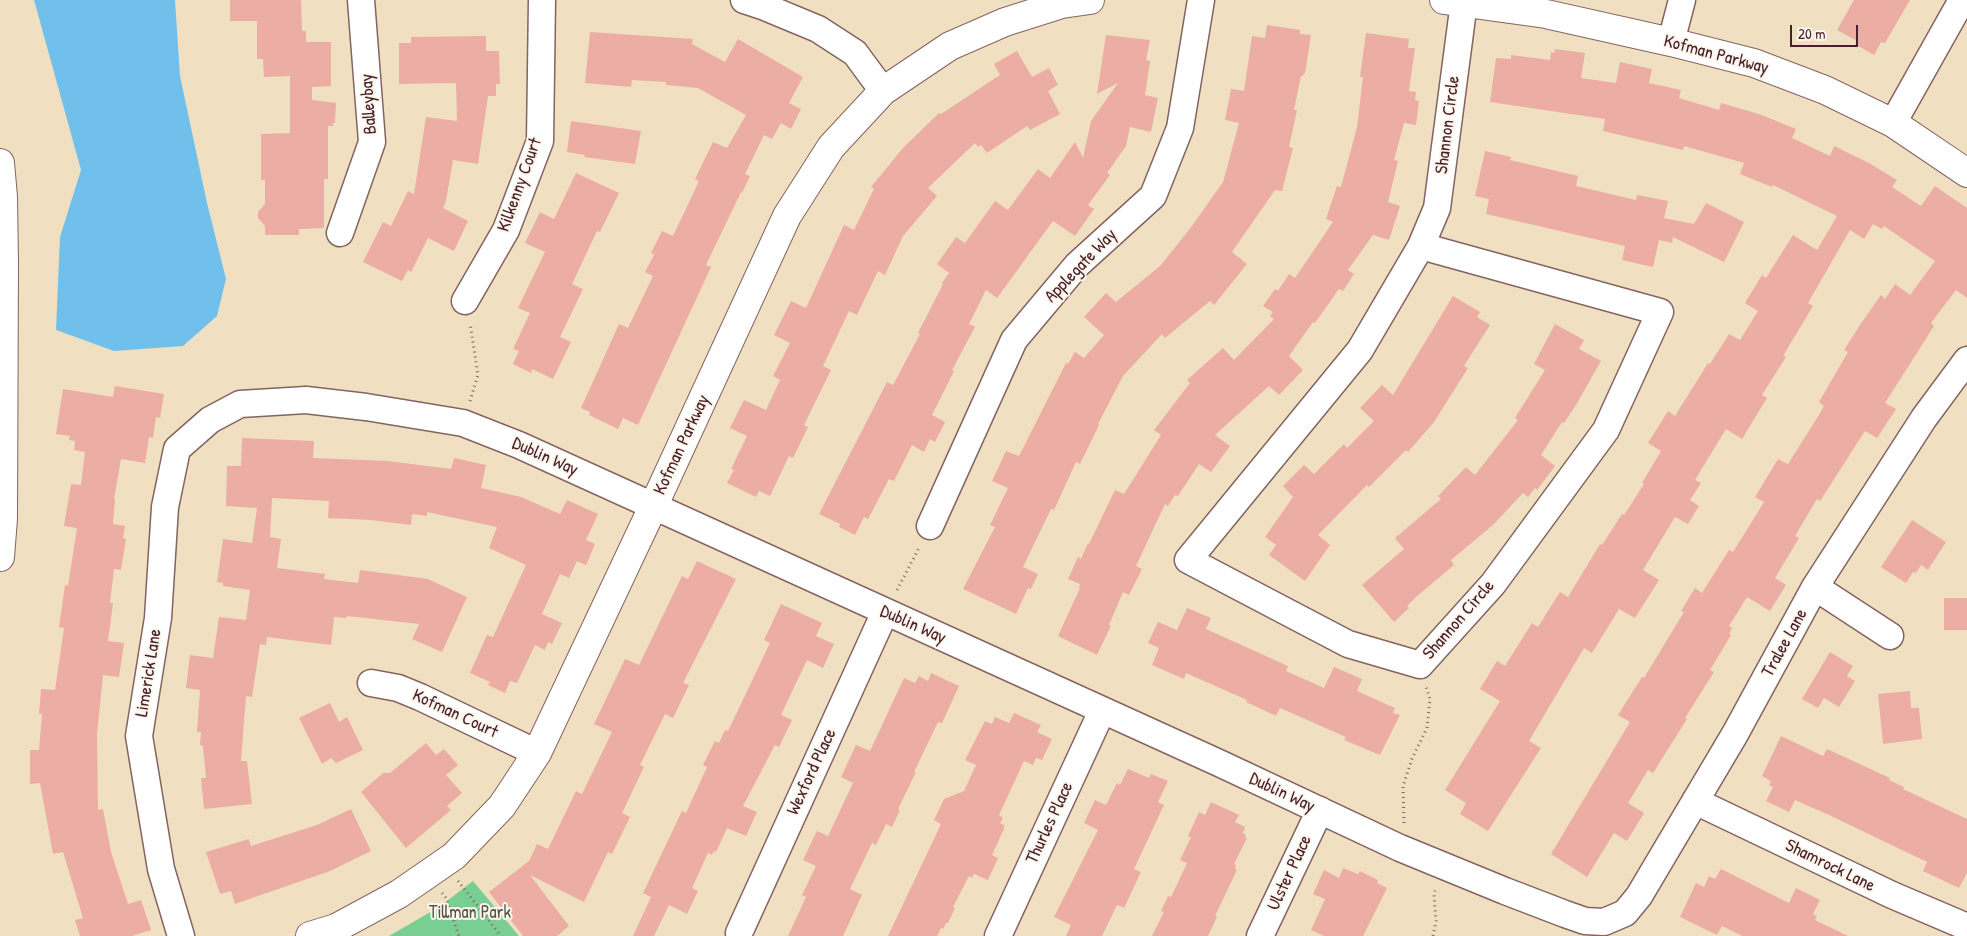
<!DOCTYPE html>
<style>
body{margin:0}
#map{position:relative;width:1967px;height:936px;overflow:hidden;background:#f0e0c1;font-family:"Patrick Hand",sans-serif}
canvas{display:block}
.scale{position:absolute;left:1790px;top:25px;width:68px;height:22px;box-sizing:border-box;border:2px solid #4a1f2b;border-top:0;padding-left:6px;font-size:15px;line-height:18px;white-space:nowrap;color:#4a1f2b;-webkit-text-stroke:4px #fbf7ec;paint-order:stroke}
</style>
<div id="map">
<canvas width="1967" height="936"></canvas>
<div class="scale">20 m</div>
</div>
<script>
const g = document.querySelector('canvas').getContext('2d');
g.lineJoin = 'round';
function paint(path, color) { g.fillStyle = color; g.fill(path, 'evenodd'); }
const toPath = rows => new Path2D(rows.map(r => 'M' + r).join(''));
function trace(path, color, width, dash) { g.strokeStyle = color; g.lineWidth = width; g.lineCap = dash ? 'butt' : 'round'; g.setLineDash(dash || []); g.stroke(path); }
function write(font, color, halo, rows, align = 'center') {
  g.font = font + ' "Patrick Hand",sans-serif'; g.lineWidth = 4; g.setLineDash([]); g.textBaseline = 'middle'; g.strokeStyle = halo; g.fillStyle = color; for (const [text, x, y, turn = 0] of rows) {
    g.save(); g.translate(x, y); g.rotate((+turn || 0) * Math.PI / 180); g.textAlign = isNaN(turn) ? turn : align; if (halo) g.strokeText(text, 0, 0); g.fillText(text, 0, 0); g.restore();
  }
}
paint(toPath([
 [473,881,519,936,389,936,439,907]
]), '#79cf93');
paint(toPath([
 [34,0,175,0,180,76,207,203,226,279,217,316,183,346,114,351,56,330,60,237,81,170]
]), '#71c0ec');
paint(toPath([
 [230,0,301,0,302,31,306,31,306,42,331,42,331,86,312,87,312,100,336,103,335,123,333,123,333,126,328,126,328,179,324,179,324,228,299,229,299,235,265,235,265,226,258,218,258,212,265,204,265,180,261,180,261,134,290,133,290,76,264,77,263,59,257,59,257,21,230,21],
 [1854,0,1910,0,1885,43,1881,42,1874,55,1855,44,1857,41,1837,30],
 [1267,25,1300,30,1300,34,1311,35,1305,73,1304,73,1303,76,1301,76,1294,110,1297,110,1289,147,1293,148,1282,191,1275,190,1232,252,1247,264,1214,305,1210,301,1165,338,1162,334,1123,376,1098,424,1099,425,1080,464,1076,462,1054,510,1051,509,1023,567,1038,574,1031,589,1028,588,1016,614,963,589,995,527,990,525,1008,488,992,481,1006,451,1019,456,1066,363,1068,364,1075,352,1084,358,1104,335,1084,317,1106,293,1116,302,1160,266,1189,230,1223,182,1239,123,1225,120,1231,89,1244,91,1252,36,1265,38],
 [590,32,693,39,692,44,725,62,738,39,803,77,789,103,801,109,791,129,781,123,772,139,764,135,745,174,750,176,742,193,741,192,706,265,711,267,638,425,623,418,618,429,589,415,590,412,581,408,619,324,628,328,653,276,645,272,654,255,651,253,662,231,673,236,699,181,695,179,713,142,727,148,746,115,698,88,666,85,666,82,632,80,631,87,585,83],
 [1366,33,1409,39,1408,48,1415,48,1409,91,1416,92,1415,100,1419,101,1416,125,1404,123,1394,160,1398,161,1388,202,1400,206,1389,240,1373,235,1348,270,1354,274,1343,291,1339,289,1315,323,1313,322,1289,356,1303,370,1279,395,1269,386,1215,435,1230,446,1211,472,1199,464,1178,496,1175,495,1168,506,1165,504,1136,566,1142,569,1129,595,1123,592,1109,625,1111,626,1097,655,1058,636,1080,588,1079,588,1080,584,1068,579,1078,557,1081,559,1088,543,1089,544,1115,490,1124,494,1161,435,1154,430,1190,383,1187,380,1223,348,1234,360,1274,319,1270,316,1273,312,1263,306,1275,289,1278,291,1289,274,1295,278,1333,222,1326,219,1337,186,1341,187,1357,127,1363,77,1360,77],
 [1106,35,1150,40,1146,60,1150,61,1145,95,1158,98,1151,132,1130,127,1126,146,1107,173,1110,175,1088,205,1094,209,1075,236,1053,221,997,298,986,290,969,324,975,327,952,370,954,371,932,415,945,422,935,442,930,439,924,452,912,445,894,481,889,479,868,519,864,517,855,535,839,527,840,524,819,514,887,382,893,385,920,334,918,333,943,284,942,283,949,273,937,264,956,237,965,243,995,201,1008,210,1038,169,1050,178,1075,142,1083,158,1091,121,1118,83,1097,94],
 [486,36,486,51,499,51,500,84,496,84,496,96,488,96,478,164,453,160,446,201,443,208,468,221,454,251,428,238,411,272,408,270,402,281,363,262,383,222,391,226,408,191,414,194,426,117,457,121,456,83,399,84,399,43,411,43,411,37],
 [1555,49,1585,53,1581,78,1616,83,1620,62,1652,69,1649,83,1681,90,1679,98,1719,110,1721,103,1759,114,1796,129,1792,138,1830,156,1834,146,1869,163,1897,180,1892,187,1921,206,1935,186,1967,208,1967,298,1956,290,1931,323,1934,326,1885,403,1896,409,1877,438,1865,431,1820,501,1817,499,1795,536,1799,538,1775,578,1786,585,1770,611,1747,597,1729,626,1732,628,1729,634,1731,635,1710,670,1714,672,1685,718,1687,719,1653,773,1648,770,1628,803,1644,813,1627,841,1614,833,1587,877,1551,854,1630,722,1618,715,1642,677,1644,678,1684,612,1681,611,1695,588,1702,593,1729,550,1733,552,1764,502,1755,497,1778,459,1788,464,1819,415,1824,406,1819,402,1848,352,1844,350,1862,322,1881,295,1885,299,1895,284,1910,295,1935,261,1884,226,1882,229,1873,224,1864,239,1850,230,1808,303,1813,306,1783,356,1786,357,1762,395,1767,398,1742,439,1726,429,1695,480,1701,483,1690,500,1699,506,1688,524,1675,517,1643,570,1659,580,1635,618,1619,609,1592,653,1584,648,1529,741,1541,748,1488,831,1460,814,1466,803,1445,790,1500,701,1480,689,1497,661,1505,666,1532,623,1538,627,1560,592,1568,597,1600,544,1602,545,1622,514,1624,515,1644,484,1642,483,1661,451,1648,443,1668,411,1675,416,1708,363,1710,364,1729,334,1740,340,1758,311,1745,303,1762,275,1766,278,1793,235,1817,250,1837,216,1773,185,1772,187,1740,174,1744,163,1684,146,1683,150,1603,131,1605,119,1490,102,1496,58,1511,59,1511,55,1550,60,1551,52,1554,53],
 [1017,51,1032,77,1049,68,1058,85,1048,91,1060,114,1030,130,1027,126,987,153,981,145,978,147,975,143,928,188,937,196,903,236,885,275,878,271,857,315,849,311,823,366,831,370,804,425,808,427,793,458,789,456,770,496,759,491,756,497,727,483,734,470,731,469,747,436,730,428,744,400,766,410,780,380,773,376,790,343,774,335,791,301,806,308,844,225,854,230,874,189,871,187,903,148,939,113,941,114,1000,75,994,64],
 [571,121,641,131,635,164,584,157,585,155,567,152],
 [1485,151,1511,157,1510,160,1578,176,1576,186,1636,200,1637,195,1668,201,1664,218,1694,224,1706,203,1744,222,1724,262,1673,237,1672,243,1659,240,1653,267,1622,260,1625,246,1486,214,1489,199,1475,196],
 [576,173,619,193,600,232,597,231,572,284,583,289,560,337,571,342,553,379,532,369,531,373,513,364,519,351,513,349,530,313,518,308,545,252,525,243,540,212,554,219],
 [1453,296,1480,312,1477,317,1490,325,1464,366,1468,368,1434,422,1408,452,1406,450,1369,487,1367,485,1318,535,1330,545,1305,581,1269,555,1276,545,1265,537,1293,497,1283,486,1304,465,1314,474,1344,444,1347,448,1374,421,1360,408,1382,385,1393,395],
 [1555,324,1584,340,1579,349,1601,361,1576,405,1564,423,1562,422,1541,455,1555,466,1537,490,1535,488,1528,497,1523,493,1493,525,1451,560,1454,565,1416,597,1407,606,1409,608,1394,622,1362,585,1404,549,1395,538,1441,499,1438,496,1466,467,1475,475,1518,420,1515,418,1545,370,1534,364],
 [115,386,164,394,160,418,156,417,153,438,149,437,145,463,121,459,114,499,115,499,113,524,125,526,123,538,126,539,121,570,114,569,110,603,113,603,108,641,124,643,119,677,103,675,97,734,98,810,103,809,111,852,128,904,141,900,151,930,132,936,80,936,75,920,83,918,63,852,53,854,40,783,30,784,30,750,39,750,42,714,39,714,41,689,55,690,64,628,59,627,65,585,68,586,77,528,64,526,71,484,81,485,85,452,74,450,75,441,69,440,70,436,56,434,63,389,113,397],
 [242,438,314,441,313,458,388,461,451,469,454,458,486,465,481,488,521,497,560,514,567,500,598,514,586,540,595,544,586,565,577,561,569,578,560,574,542,614,562,623,552,644,548,642,545,650,535,645,517,683,510,681,505,693,488,685,490,682,470,673,487,635,493,637,526,565,489,548,497,527,427,512,427,516,412,514,411,525,371,520,328,518,329,501,272,498,270,537,281,539,277,568,325,574,324,579,358,583,360,570,428,579,467,597,442,652,412,639,419,624,347,616,346,618,334,617,331,645,267,637,266,645,260,644,252,697,246,696,241,761,247,761,252,804,204,809,201,778,206,778,203,746,200,745,201,732,197,732,200,690,186,688,190,655,213,658,219,617,246,620,250,590,223,586,223,583,217,582,223,539,252,543,257,508,226,506,227,466,241,466],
 [1912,520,1946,542,1928,570,1921,565,1916,573,1913,572,1906,583,1881,567],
 [697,561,736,579,683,683,689,685,673,718,665,714,640,765,644,767,622,813,630,817,612,854,608,852,584,902,530,875,569,926,557,936,523,936,489,892,529,861,537,844,548,849,576,791,582,794,612,732,594,724,625,659,639,665,682,576,688,579],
 [1944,598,1967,598,1967,630,1944,630],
 [781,604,822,623,816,636,834,644,823,668,807,660,781,715,792,720,779,747,775,745,743,806,757,812,746,836,727,828,716,852,714,851,712,855,708,853,692,888,698,891,687,914,669,905,654,936,633,936,651,897,643,893,682,811,686,813,707,767,703,765,715,741,719,743,725,730,728,731,770,643,764,640],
 [1187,608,1211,618,1206,629,1288,666,1286,671,1324,688,1334,667,1362,679,1357,691,1395,708,1393,713,1400,715,1380,755,1344,740,1346,737,1280,708,1276,716,1246,702,1247,700,1186,673,1184,679,1152,665,1159,648,1148,643,1158,622,1177,630],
 [1830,652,1853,666,1847,676,1855,681,1839,707,1824,698,1818,708,1802,699],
 [931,673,959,686,942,723,938,722,914,772,916,772,898,809,900,810,892,827,886,824,876,845,872,843,850,889,862,895,843,936,788,936,806,897,802,895,816,866,803,860,817,831,828,836,853,783,841,777,856,745,870,751,904,678,915,683,919,676,928,681],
 [1910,691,1911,708,1919,708,1922,739,1883,744,1878,694],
 [330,703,339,722,347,717,363,750,336,763,331,758,322,764,299,718],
 [1014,713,1041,725,1037,732,1052,739,1042,760,1036,758,1033,765,1024,761,999,815,1003,818,1000,823,1004,825,1004,829,992,855,998,858,988,880,974,874,972,878,969,876,953,907,955,908,948,923,946,923,943,929,941,928,937,936,888,936,941,824,934,820,944,799,964,791,976,765,965,760,985,721,992,724,995,717,1009,723],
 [1781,736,1823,756,1827,749,1890,778,1889,780,1904,787,1903,789,1967,819,1967,873,1959,888,1923,871,1927,862,1829,815,1795,800,1789,812,1766,801,1773,787,1769,785,1771,781,1762,776],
 [426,743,436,755,444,749,458,765,446,775,462,793,447,806,451,810,406,848,361,792,383,773,390,773],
 [1128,769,1149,778,1151,774,1168,781,1158,802,1164,805,1134,869,1141,872,1124,908,1117,905,1102,936,1066,936,1071,925,1054,917,1098,830,1084,823,1095,800,1106,805,1117,783,1120,785],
 [1211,802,1239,815,1235,822,1245,827,1243,833,1246,835,1245,838,1247,838,1234,864,1236,865,1235,869,1237,870,1215,916,1217,917,1208,936,1152,936,1164,912,1161,911,1168,896,1171,897,1187,863,1180,860,1191,837,1188,836,1199,812,1205,815],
 [351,809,371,851,330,871,235,904,231,891,220,894,206,852,249,839,251,846,317,825],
 [1343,868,1358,874,1360,871,1378,880,1377,883,1387,888,1363,936,1324,936,1311,930,1325,899,1313,894,1324,870,1339,878],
 [1721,869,1789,903,1796,888,1820,900,1813,914,1817,916,1815,920,1848,936,1742,936,1722,926,1717,935,1680,917,1696,883,1704,887,1709,876,1715,879]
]), '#ecada4');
const street = toPath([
 [744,0,765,7,818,29,855,53,883,91],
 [1671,42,1682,0],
 [1893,123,1962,0],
 [340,233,372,142,361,0],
 [1421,246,1660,312,1606,430,1493,584,1420,665,1348,644,1188,560,1360,350,1421,246],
 [1421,246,1437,208,1464,2],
 [465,301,506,230,540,141,542,0],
 [930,526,1014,340,1077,265,1153,196,1180,128,1201,0],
 [1815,587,1890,636],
 [371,683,398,688,420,697,537,753],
 [1695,801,1892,895,1967,927],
 [739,933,885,612],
 [181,936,161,869,139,736,158,618,165,507,177,449,210,420,240,404,306,400,366,407,463,423,519,445,1219,763,1400,848,1505,891,1565,914,1585,921,1604,922,1625,913,1639,896,1735,734,1815,587,1924,418,1967,360],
 [998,936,1102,711],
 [1260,936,1320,810]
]);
const secondary = toPath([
 [1444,0,1546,14,1671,42,1754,63,1825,90,1893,123,1967,173],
 [0,163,3,197,4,263,3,519,0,557],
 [310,936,336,928,399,894,454,856,502,806,537,753,653,507,787,216,831,147,883,91,950,46,1005,22,1062,4,1090,0]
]);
trace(street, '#846360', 29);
trace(secondary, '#846360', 30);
trace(toPath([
 [470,401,478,375,470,323],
 [897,590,920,546],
 [1404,823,1403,786,1412,759,1427,728,1430,699,1426,687],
 [458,881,501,936],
 [442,893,446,898,459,936],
 [1433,936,1436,921,1434,895,1436,887]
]), '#846360', 3, [1, 4]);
trace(street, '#fff', 26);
trace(secondary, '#fff', 28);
write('18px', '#4a1f2b', '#fbf7ec', [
 ["Kofman Parkway",1716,55,15],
 ["Balleybay",369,104,-94],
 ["Shannon Circle",1448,125,-83],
 ["Kilkenny Court",520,185,-70],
 ["Applegate Way",1081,266,-46],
 ["Kofman Parkway",682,445,-65],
 ["Dublin Way",545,457,24],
 ["Shannon Circle",1459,620,-49],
 ["Dublin Way",913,625,24],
 ["Tralee Lane",1785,643,-61],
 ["Limerick Lane",149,673,-81],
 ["Kofman Court",455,714,25],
 ["Wexford Place",812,772,-65],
 ["Dublin Way",1282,793,25],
 ["Thurles Place",1050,823,-65],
 ["Shamrock Lane",1830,866,26],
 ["Ulster Place",1290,873,-65]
]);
write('18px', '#58544a', '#fbf7ec', [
 ["Tillman Park",470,913]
]);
</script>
